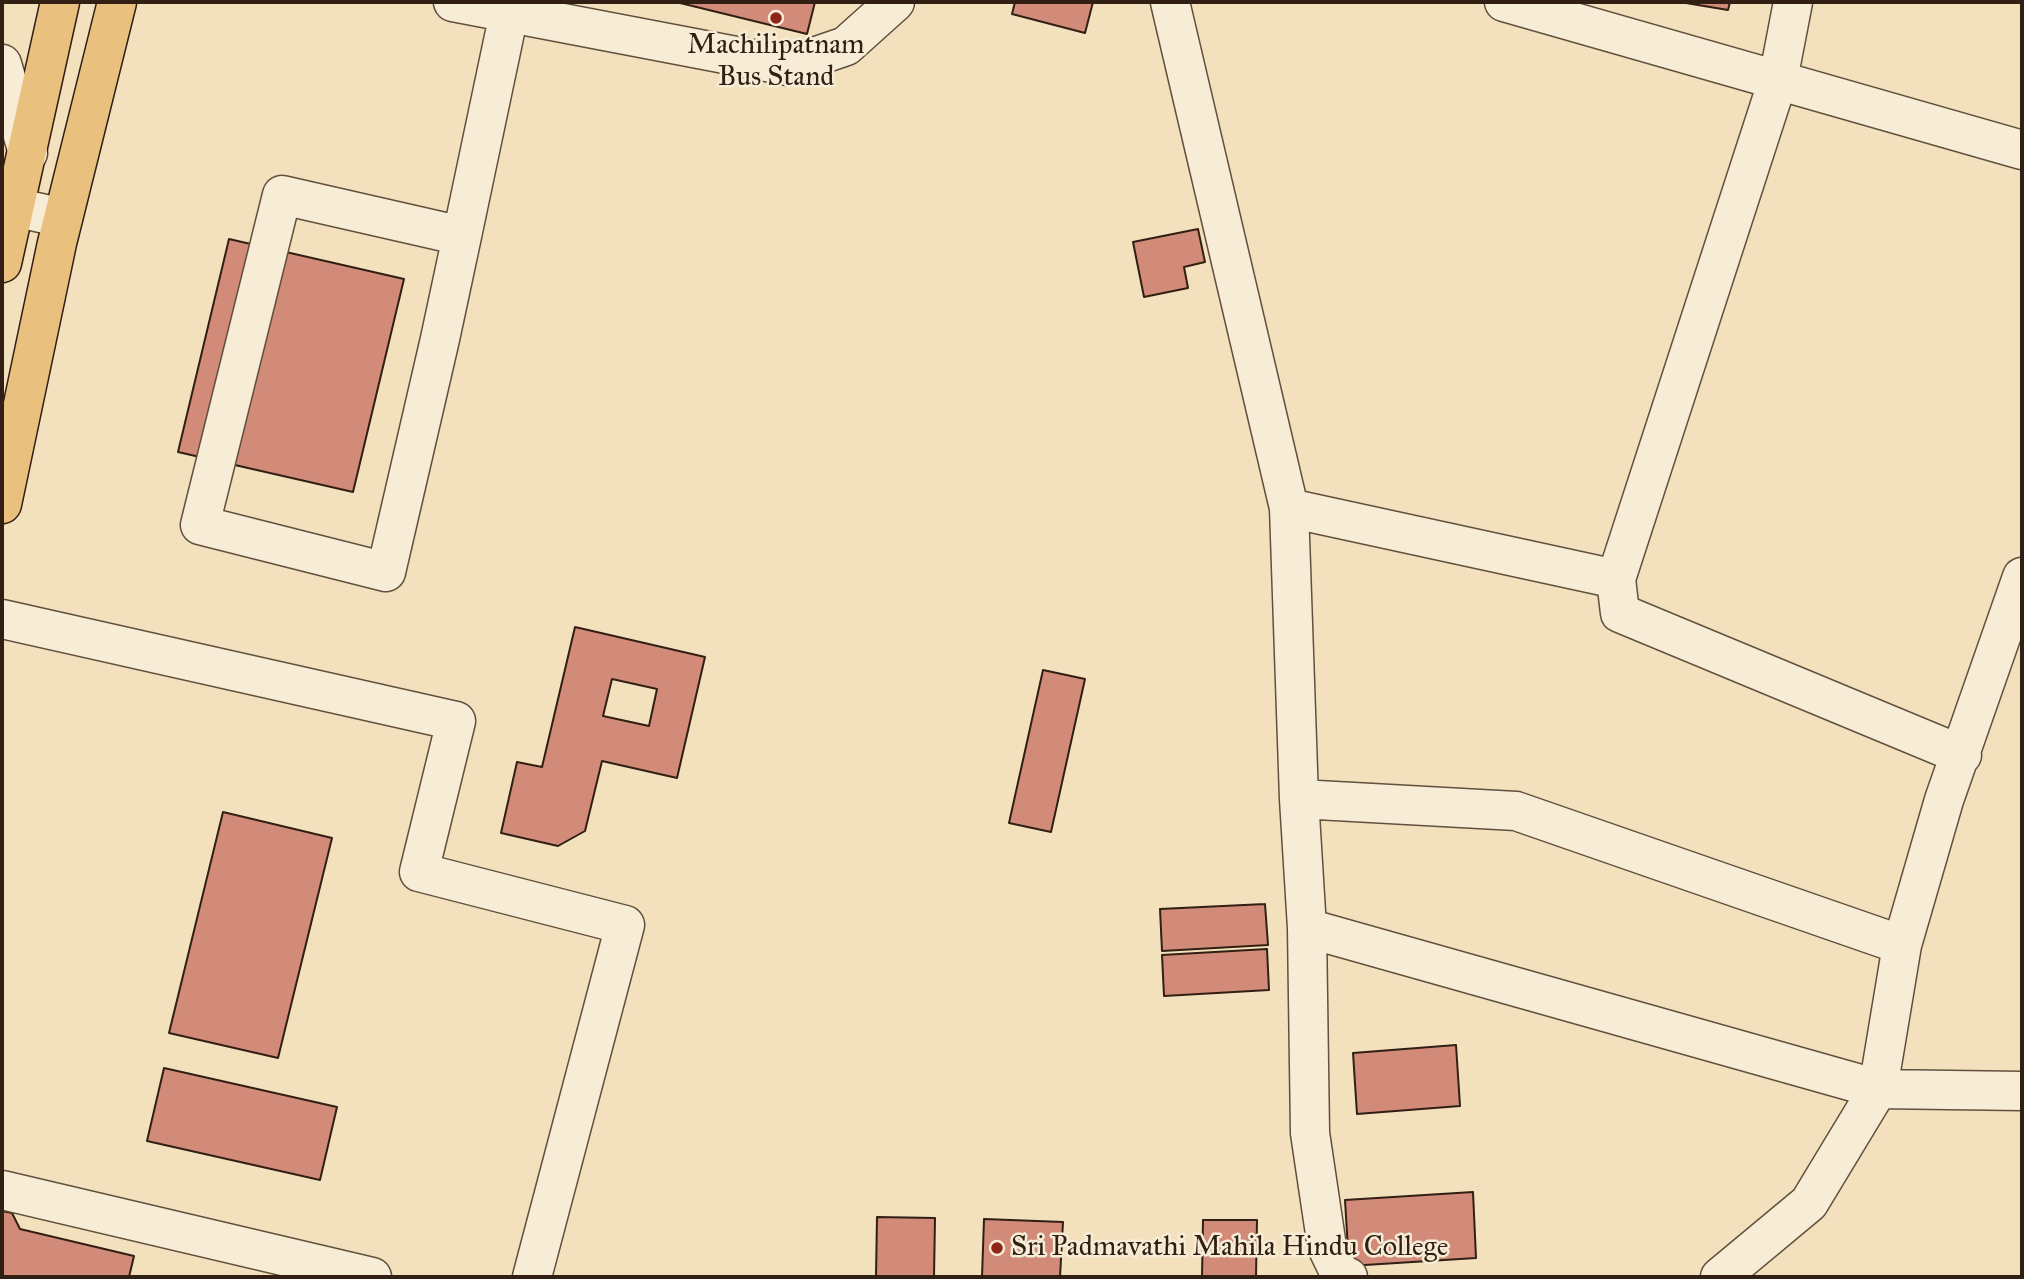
<!DOCTYPE html>
<style>
body{margin:0}
#map{position:relative;width:2024px;height:1279px;overflow:hidden;background:#f3e1be;font-family:"IM FELL Great Primer",serif}
canvas{display:block}
.frame{position:absolute;inset:0;border:4px solid #301f12;pointer-events:none}
</style>
<div id="map">
<canvas width="2024" height="1279"></canvas>
<div class="frame"></div>
</div>
<script>
const g = document.querySelector('canvas').getContext('2d');
g.lineJoin = 'round';
function paint(path, color) { g.fillStyle = color; g.fill(path, 'evenodd'); }
const toPath = rows => new Path2D(rows.map(r => 'M' + r).join(''));
function trace(path, color, width, dash) { g.strokeStyle = color; g.lineWidth = width; g.lineCap = dash ? 'butt' : 'round'; g.setLineDash(dash || []); g.stroke(path); }
function write(font, color, halo, rows, align = 'center') {
  g.font = font + ' "IM FELL Great Primer",serif'; g.lineWidth = 5; g.setLineDash([]); g.textBaseline = 'middle'; g.strokeStyle = halo; g.fillStyle = color; for (const [text, x, y, turn = 0] of rows) {
    g.save(); g.translate(x, y); g.rotate((+turn || 0) * Math.PI / 180); g.textAlign = isNaN(turn) ? turn : align; if (halo) g.strokeText(text, 0, 0); g.fillText(text, 0, 0); g.restore();
  }
}
const building = toPath([
 [676,2,815,2,807,34,676,2],
 [1015,2,1093,2,1085,33,1012,14,1015,2],
 [1680,2,1730,2,1728,10,1680,2],
 [1198,229,1205,262,1184,267,1188,288,1144,297,1133,242,1198,229],
 [229,239,404,279,353,492,178,452,229,239],
 [575,627,705,657,677,778,602,761,585,831,558,846,501,833,517,762,542,767,575,627],
 [612,679,657,689,649,726,603,716,612,679],
 [1043,670,1085,679,1051,832,1009,823,1043,670],
 [223,812,332,838,278,1058,169,1033,223,812],
 [1265,904,1268,945,1162,951,1160,909,1265,904],
 [1267,949,1269,990,1164,996,1162,955,1267,949],
 [1456,1045,1460,1106,1357,1114,1353,1053,1456,1045],
 [164,1068,337,1107,320,1180,147,1141,164,1068],
 [1473,1192,1476,1258,1349,1266,1345,1200,1473,1192],
 [2,1211,12,1213,20,1229,134,1256,129,1277,2,1277,2,1211],
 [877,1217,935,1218,934,1277,876,1277,877,1217],
 [984,1219,1063,1222,1060,1277,982,1277,984,1219],
 [1203,1220,1257,1220,1256,1277,1202,1277,1203,1220]
]);
paint(building, '#d28b79');
trace(building, '#301f12', 2);
const minor = toPath([
 [453,2,788,66,846,46,895,2],
 [1170,2,1289,508,1616,579,1778,80,1793,2],
 [1504,2,2022,150],
 [2,64,28,153],
 [2,199,14,207,63,218],
 [462,236,282,195,200,525,386,572,440,339,462,236,509,13],
 [1289,508,1299,799,1307,928,1310,1133,1327,1247,1340,1274,1348,1277],
 [1616,579,1620,613,1962,755],
 [2,619,456,721,419,872,625,925,532,1277],
 [1299,799,1516,811,1902,945],
 [1307,928,1878,1089,1902,945,1944,800,2022,577],
 [2,1190,372,1277],
 [1720,1277,1809,1203,1878,1089,2022,1091]
]);
const major = toPath([
 [2,263,60,2],
 [2,504,57,243,117,2]
]);
trace(minor, '#61503d', 41);
trace(major, '#301f12', 41);
trace(minor, '#f7ecd5', 38);
trace(major, '#eac07f', 38);
for (const [x, y, r, color] of [
 [776,18,7,"#8f2418"],
 [997,1248,7,"#8f2418"]
]) { const dot = new Path2D(); dot.arc(x, y, r, 0, 2 * Math.PI); g.fillStyle = color; g.fill(dot); trace(dot, '#f7ecd5', 2.5); }
write('28px', '#301f12', '#f7ecd5', [
 ["Machilipatnam",776,46],
 ["Bus Stand",776,78],
 ["Sri Padmavathi Mahila Hindu College",1011,1248,"left"]
]);
</script>
